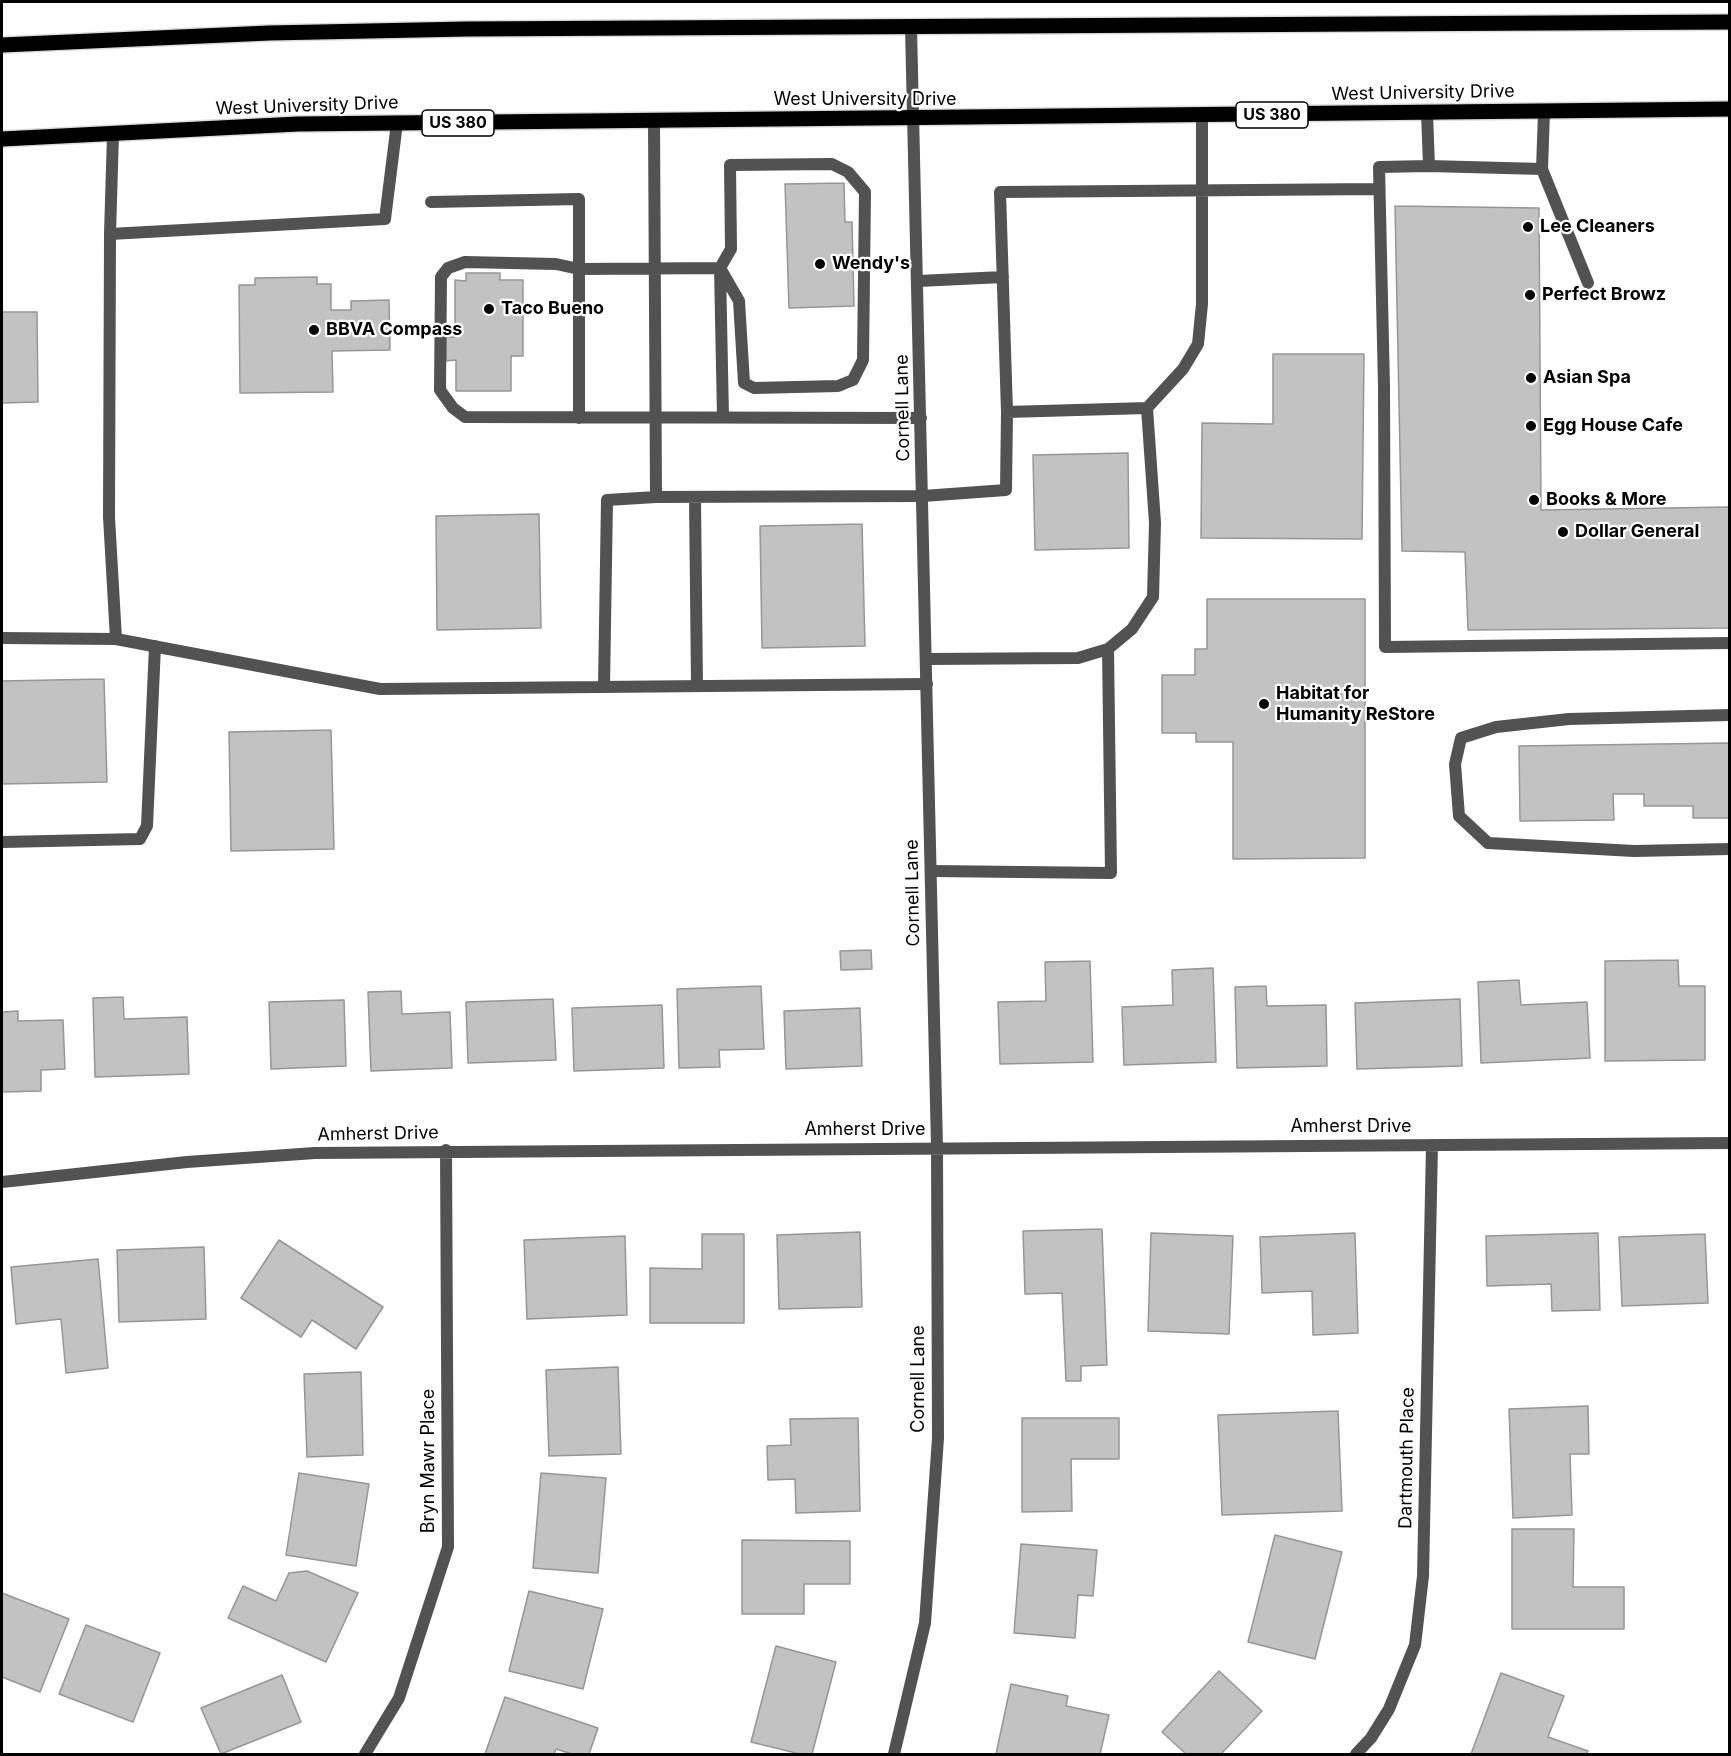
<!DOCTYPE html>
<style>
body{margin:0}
#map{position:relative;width:1731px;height:1756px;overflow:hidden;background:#fff;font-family:Inter,sans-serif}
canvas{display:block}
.frame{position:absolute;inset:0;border:3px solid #000;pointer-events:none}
</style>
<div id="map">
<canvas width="1731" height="1756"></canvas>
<div class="frame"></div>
</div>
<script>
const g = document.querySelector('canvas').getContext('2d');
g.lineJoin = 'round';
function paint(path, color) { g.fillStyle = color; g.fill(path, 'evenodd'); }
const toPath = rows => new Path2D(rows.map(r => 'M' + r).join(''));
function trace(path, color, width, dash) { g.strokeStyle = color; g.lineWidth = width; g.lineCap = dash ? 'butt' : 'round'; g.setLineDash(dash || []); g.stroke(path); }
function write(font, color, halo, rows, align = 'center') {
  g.font = font + ' Inter,sans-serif'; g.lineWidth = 4.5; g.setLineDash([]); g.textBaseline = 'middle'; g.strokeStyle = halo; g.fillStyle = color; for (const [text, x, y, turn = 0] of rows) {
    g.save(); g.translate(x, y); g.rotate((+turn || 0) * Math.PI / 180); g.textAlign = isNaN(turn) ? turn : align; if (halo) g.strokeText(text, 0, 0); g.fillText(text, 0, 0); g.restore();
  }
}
const building = toPath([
 [844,183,845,222,852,222,854,306,789,308,785,184,844,183],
 [1395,206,1539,208,1541,510,1730,507,1730,628,1468,630,1465,552,1402,551,1395,206],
 [466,273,500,273,500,280,523,280,523,356,511,356,511,391,456,391,456,360,446,361,446,337,455,337,455,280,466,281,466,273],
 [317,277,317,284,331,284,331,310,351,310,351,301,389,300,390,350,332,351,333,392,240,393,239,285,255,285,255,278,317,277],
 [2,312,37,312,38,402,2,403,2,312],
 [1273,354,1364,354,1362,539,1201,538,1202,423,1273,424,1273,354],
 [1128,453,1129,548,1035,550,1033,455,1128,453],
 [539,514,541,628,437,630,436,516,539,514],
 [862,524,865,646,762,648,760,526,862,524],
 [1207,599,1365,599,1365,858,1233,859,1233,742,1196,742,1196,733,1162,733,1162,675,1195,675,1195,649,1207,649,1207,599],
 [104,679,107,782,2,784,2,681,104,679],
 [331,730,334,849,231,851,229,732,331,730],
 [1730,743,1730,818,1693,818,1693,806,1644,806,1644,794,1613,794,1614,820,1520,821,1519,746,1730,743],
 [871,950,872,969,841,970,840,951,871,950],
 [1678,960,1679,986,1705,986,1705,1060,1605,1061,1605,961,1678,960],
 [1090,961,1093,1062,1000,1064,998,1002,1046,1001,1045,962,1090,961],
 [1213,968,1216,1062,1124,1065,1122,1007,1173,1005,1172,970,1213,968],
 [1519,980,1521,1005,1587,1002,1590,1058,1481,1063,1478,982,1519,980],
 [761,986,764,1049,719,1050,720,1067,679,1068,677,989,761,986],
 [1266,986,1267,1006,1326,1005,1327,1066,1237,1068,1235,987,1266,986],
 [401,991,402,1014,450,1012,452,1068,371,1071,368,992,401,991],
 [123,997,124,1019,187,1017,189,1074,95,1077,93,998,123,997],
 [553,999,556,1060,468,1063,466,1002,553,999],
 [1460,999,1462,1066,1357,1069,1355,1003,1460,999],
 [344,1000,346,1066,271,1069,269,1002,344,1000],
 [662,1005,664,1068,574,1071,572,1008,662,1005],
 [860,1008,862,1066,786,1069,784,1011,860,1008],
 [18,1011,18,1021,63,1020,65,1069,41,1070,41,1091,2,1092,2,1012,18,1011],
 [1102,1229,1107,1365,1081,1366,1081,1381,1066,1381,1062,1293,1025,1294,1023,1231,1102,1229],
 [860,1232,862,1307,779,1309,777,1235,860,1232],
 [1151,1233,1233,1236,1229,1334,1148,1331,1151,1233],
 [1355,1233,1358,1333,1313,1335,1312,1291,1262,1293,1260,1237,1355,1233],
 [1598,1233,1600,1310,1552,1311,1551,1284,1487,1286,1486,1236,1598,1233],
 [702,1234,744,1234,744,1323,650,1323,650,1268,702,1269,702,1234],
 [1705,1234,1708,1303,1622,1306,1619,1237,1705,1234],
 [625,1236,627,1315,527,1319,524,1240,625,1236],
 [279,1240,383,1307,356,1349,312,1320,301,1337,241,1298,279,1240],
 [204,1247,206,1319,119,1322,117,1250,204,1247],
 [98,1259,108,1368,66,1373,61,1319,16,1324,11,1267,98,1259],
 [618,1367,621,1454,549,1456,546,1370,618,1367],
 [361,1372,363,1455,307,1457,304,1374,361,1372],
 [1588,1406,1589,1454,1570,1454,1572,1515,1513,1518,1509,1409,1588,1406],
 [1338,1411,1342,1511,1222,1515,1218,1415,1338,1411],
 [858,1418,860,1511,796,1513,795,1479,768,1480,767,1446,791,1445,790,1419,858,1418],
 [1022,1418,1119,1418,1119,1459,1071,1459,1072,1511,1022,1512,1022,1418],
 [299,1473,369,1484,356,1566,286,1555,299,1473],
 [541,1473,606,1478,598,1573,533,1568,541,1473],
 [1512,1529,1574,1529,1573,1587,1624,1587,1624,1629,1512,1629,1512,1529],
 [1275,1535,1342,1552,1315,1659,1248,1642,1275,1535],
 [742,1540,850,1541,850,1584,804,1584,804,1614,742,1614,742,1540],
 [1021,1544,1097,1550,1093,1596,1078,1595,1075,1638,1014,1633,1021,1544],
 [307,1571,358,1593,326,1662,228,1618,243,1586,276,1601,289,1573,307,1571],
 [529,1591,603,1609,583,1689,509,1671,529,1591],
 [2,1593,69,1619,40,1692,2,1677,2,1593],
 [86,1625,160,1653,133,1722,59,1694,86,1625],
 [776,1646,836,1662,812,1754,800,1754,751,1742,776,1646],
 [1219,1671,1262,1711,1221,1754,1186,1754,1162,1732,1219,1671],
 [1501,1673,1564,1696,1548,1737,1588,1751,1586,1754,1471,1754,1501,1673],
 [282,1675,301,1722,221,1754,201,1708,282,1675],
 [1011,1684,1068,1696,1066,1706,1109,1715,1100,1754,996,1754,1011,1684],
 [505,1697,598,1728,589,1754,572,1754,556,1749,554,1754,485,1754,505,1697]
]);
paint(building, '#c2c2c2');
trace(building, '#969696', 1.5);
const primary = toPath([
 [2,45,269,33,467,29,1730,22],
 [2,139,298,124,1730,109]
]);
trace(primary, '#dbdbdb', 18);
trace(toPath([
 [1544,112,1542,169,1588,283],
 [1427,113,1429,166,1542,169],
 [654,121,656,497,923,496,1006,490,1007,412,1000,192,1378,189],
 [1429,166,1379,167,1384,387,1385,647,1730,643],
 [431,202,579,199,579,418],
 [110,234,113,134],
 [720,268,579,269,556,264,465,262,448,268,441,277,440,390,453,408,465,417,921,418],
 [720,268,739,301,744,383,754,388,838,386,853,380,863,360,865,192,848,172,832,164,730,165,731,249,720,268,723,417],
 [918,281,1003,277],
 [1007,412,1147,408],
 [695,498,697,686],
 [2,638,116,639,380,689,927,684],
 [116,639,109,517,110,234,385,219,397,123],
 [926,659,1078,658,1108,649,1132,629,1153,597,1155,523,1147,408,1183,369,1198,344,1202,304,1202,116],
 [604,687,607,500,656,497],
 [1730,715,1569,719,1496,727,1461,738,1455,764,1459,816,1488,843,1634,851,1730,849],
 [2,842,140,839,147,826,155,646],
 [931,871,1111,873,1108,649]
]), '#525252', 12);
trace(toPath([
 [2,1182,187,1162,315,1153,1730,1143],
 [365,1754,399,1698,448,1547,446,1150],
 [894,1754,925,1623,938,1438,937,1147,911,28],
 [1356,1754,1371,1738,1389,1709,1415,1645,1423,1576,1432,1145]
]), '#525252', 12);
trace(primary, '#000', 15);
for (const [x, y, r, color] of [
 [1528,227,6,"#000"],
 [820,264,6,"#000"],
 [1530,295,6,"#000"],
 [489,309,6,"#000"],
 [314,330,6,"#000"],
 [1531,378,6,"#000"],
 [1531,426,6,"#000"],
 [1534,500,6,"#000"],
 [1563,532,6,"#000"],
 [1264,704,6,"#000"]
]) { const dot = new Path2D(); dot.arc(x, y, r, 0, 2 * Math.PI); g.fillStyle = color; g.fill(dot); trace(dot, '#fff', 2); }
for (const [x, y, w] of [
 [1272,115,72],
 [458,123,72]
]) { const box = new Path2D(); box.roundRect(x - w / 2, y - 13, w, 26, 4.5); g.fillStyle = '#fff'; g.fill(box); trace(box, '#000', 1.5); }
write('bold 16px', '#000', null, [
 ["US 380",1272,115],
 ["US 380",458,123]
]);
write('18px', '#000', '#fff', [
 ["West University Drive",1423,93,-1],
 ["West University Drive",865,100],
 ["West University Drive",307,106,-2],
 ["Cornell Lane",903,408,-91],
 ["Cornell Lane",913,893,-91],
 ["Amherst Drive",1351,1127],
 ["Amherst Drive",865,1130],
 ["Amherst Drive",378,1134,-1],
 ["Cornell Lane",919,1379,-90],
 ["Dartmouth Place",1407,1458,-89],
 ["Bryn Mawr Place",429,1461,-90]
]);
write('bold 18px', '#000', '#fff', [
 ["Lee Cleaners",1540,227],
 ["Wendy's",832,264],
 ["Perfect Browz",1542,295],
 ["Taco Bueno",501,309],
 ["BBVA Compass",326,330],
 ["Asian Spa",1543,378],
 ["Egg House Cafe",1543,426],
 ["Books & More",1546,500],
 ["Dollar General",1575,532],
 ["Habitat for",1276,694],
 ["Humanity ReStore",1276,715]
], 'left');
</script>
